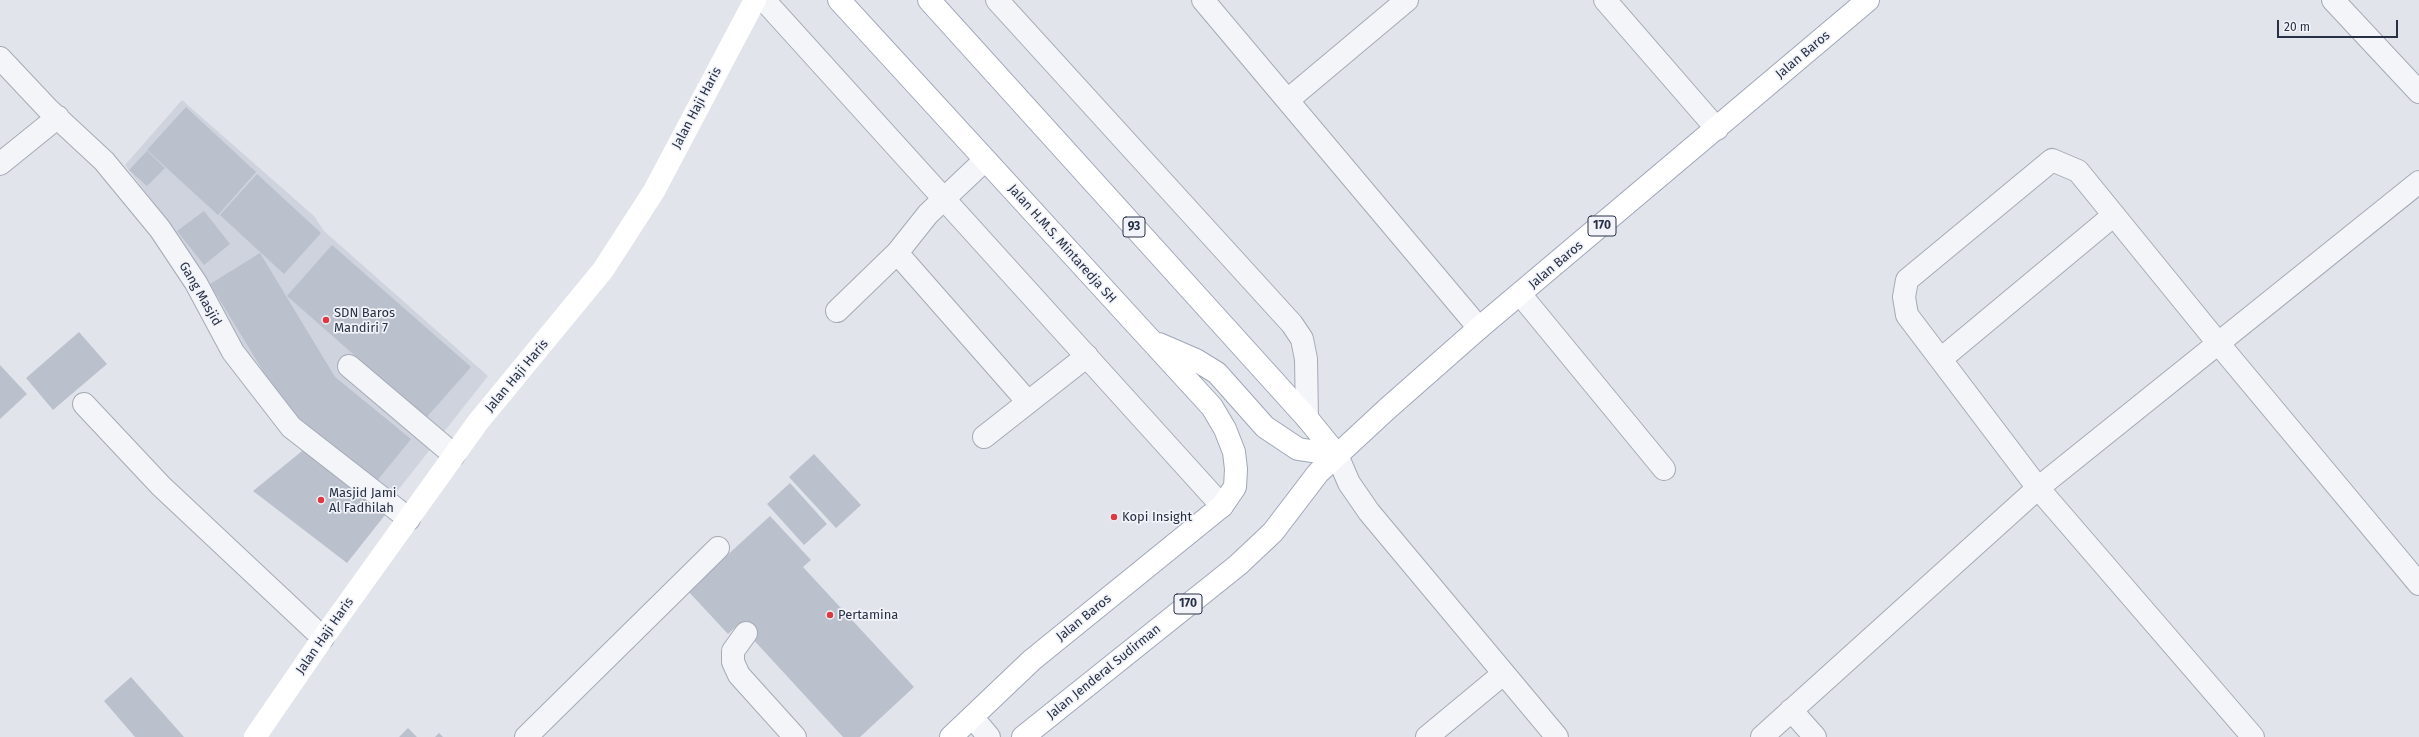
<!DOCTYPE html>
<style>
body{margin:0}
#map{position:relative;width:2419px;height:737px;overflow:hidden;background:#e1e4eb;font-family:"Fira Sans",sans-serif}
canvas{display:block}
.scale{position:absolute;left:2277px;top:20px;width:121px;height:18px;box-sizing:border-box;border:2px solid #273045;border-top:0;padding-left:5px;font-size:12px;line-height:14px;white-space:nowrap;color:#273045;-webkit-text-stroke:3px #f1f3f8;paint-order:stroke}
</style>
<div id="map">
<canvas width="2419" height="737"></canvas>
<div class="scale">20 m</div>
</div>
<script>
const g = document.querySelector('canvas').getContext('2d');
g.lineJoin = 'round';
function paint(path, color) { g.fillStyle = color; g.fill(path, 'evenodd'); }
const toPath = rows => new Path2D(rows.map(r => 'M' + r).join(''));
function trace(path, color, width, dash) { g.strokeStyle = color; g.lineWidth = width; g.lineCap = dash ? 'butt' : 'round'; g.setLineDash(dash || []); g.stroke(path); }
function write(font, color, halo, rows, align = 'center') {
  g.font = font + ' "Fira Sans",sans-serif'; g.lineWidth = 3.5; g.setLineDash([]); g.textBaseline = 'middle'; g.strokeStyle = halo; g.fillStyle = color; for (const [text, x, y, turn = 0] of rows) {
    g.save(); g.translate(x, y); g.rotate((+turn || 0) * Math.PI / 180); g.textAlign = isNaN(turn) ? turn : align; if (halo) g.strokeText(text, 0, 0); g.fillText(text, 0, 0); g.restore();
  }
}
paint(toPath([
 [182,100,314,216,324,231,488,376,391,499,295,422,241,345,183,242,125,165]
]), '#cfd3dd');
paint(toPath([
 [186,107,256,172,218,215,147,150],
 [147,151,165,168,147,186,129,170],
 [257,174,321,233,284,274,220,215],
 [204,211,230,244,204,265,177,231],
 [332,245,471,367,426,418,287,296],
 [260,253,335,377,411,439,376,482,285,407,210,284],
 [79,332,107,364,53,410,26,378],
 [0,365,27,394,0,419],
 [307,447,389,510,347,563,253,491],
 [814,454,861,505,836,528,789,477],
 [790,483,827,524,804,545,767,504],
 [770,516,811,560,803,567,914,687,860,737,843,737,739,624,728,634,688,591],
 [131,677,184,737,135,737,104,701],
 [408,728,417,737,399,737],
 [439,733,443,737,435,737]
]), '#bac0cc');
const lane = toPath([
 [2333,0,2419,92],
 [897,253,1028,402],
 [1520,294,1664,469],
 [837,311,897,253,928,214,985,160],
 [1941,359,2114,215],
 [349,366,454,455],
 [984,437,1087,356],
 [1337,455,1349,483,1369,512,1557,737],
 [746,633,733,651,733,662,739,675,795,737],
 [1791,710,1815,737],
 [973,718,989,737],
 [526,737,718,548],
 [1427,737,1503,674],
 [1762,737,2038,488,2419,182],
 [2253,737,2038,488,1907,315,1904,297,1907,280,2052,160,2078,171,2218,343,2419,584]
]);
const street = toPath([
 [764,0,1222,506],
 [997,0,1292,324,1302,339,1306,359,1307,418],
 [1203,0,1479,328],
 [1605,0,1717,129],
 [0,58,48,109,104,161,160,229,196,283,233,352,291,427,409,519],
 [1289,99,1407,0],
 [0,164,58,117],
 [84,404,161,486,323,638]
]);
const primary = toPath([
 [839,0,1212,407,1225,429,1234,452,1236,469,1235,487,1222,506,1032,660,951,737],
 [929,0,1307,418,1337,455],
 [1159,344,1196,360,1217,373,1265,427,1298,449,1337,455],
 [1023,737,1238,565,1273,532,1318,473,1387,409,1479,328,1868,0]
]);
trace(lane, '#a5aab6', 24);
trace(street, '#a5aab6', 24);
trace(primary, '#9fa7b8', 24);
trace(lane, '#f4f5f9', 22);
trace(street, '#f4f5f9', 22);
trace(toPath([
 [255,737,323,638,478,422,603,270,654,191,755,0]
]), '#fff', 22);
trace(primary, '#fff', 22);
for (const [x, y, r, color] of [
 [326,320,4,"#dd3945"],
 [321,500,4,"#dd3945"],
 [1114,517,4,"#dd3945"],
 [830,615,4,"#dd3945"]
]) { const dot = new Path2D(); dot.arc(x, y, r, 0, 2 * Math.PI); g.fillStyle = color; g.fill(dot); trace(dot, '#f1f3f8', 1.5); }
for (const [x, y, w] of [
 [1602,226,28],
 [1134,227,22],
 [1188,604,28]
]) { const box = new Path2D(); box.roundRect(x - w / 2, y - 10, w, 20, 3); g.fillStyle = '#f1f3f8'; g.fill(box); trace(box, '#273045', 1); }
write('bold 12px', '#273045', null, [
 ["170",1602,226],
 ["93",1134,227],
 ["170",1188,604]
]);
write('13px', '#273045', '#f1f3f8', [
 ["Jalan Baros",1803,55,-40],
 ["Jalan Haji Haris",697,108,-62],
 ["Jalan H.M.S. Mintaredja SH",1062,244,48],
 ["Jalan Baros",1556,265,-40],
 ["Gang Masjid",200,294,60],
 ["Jalan Haji Haris",517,376,-50],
 ["Jalan Baros",1084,618,-39],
 ["Jalan Haji Haris",325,636,-55],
 ["Jalan Jenderal Sudirman",1104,672,-39]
]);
write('13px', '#273045', '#f1f3f8', [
 ["SDN Baros",334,313],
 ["Mandiri 7",334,328],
 ["Masjid Jami",329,493],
 ["Al Fadhilah",329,508],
 ["Kopi Insight",1122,517],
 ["Pertamina",838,615]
], 'left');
</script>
